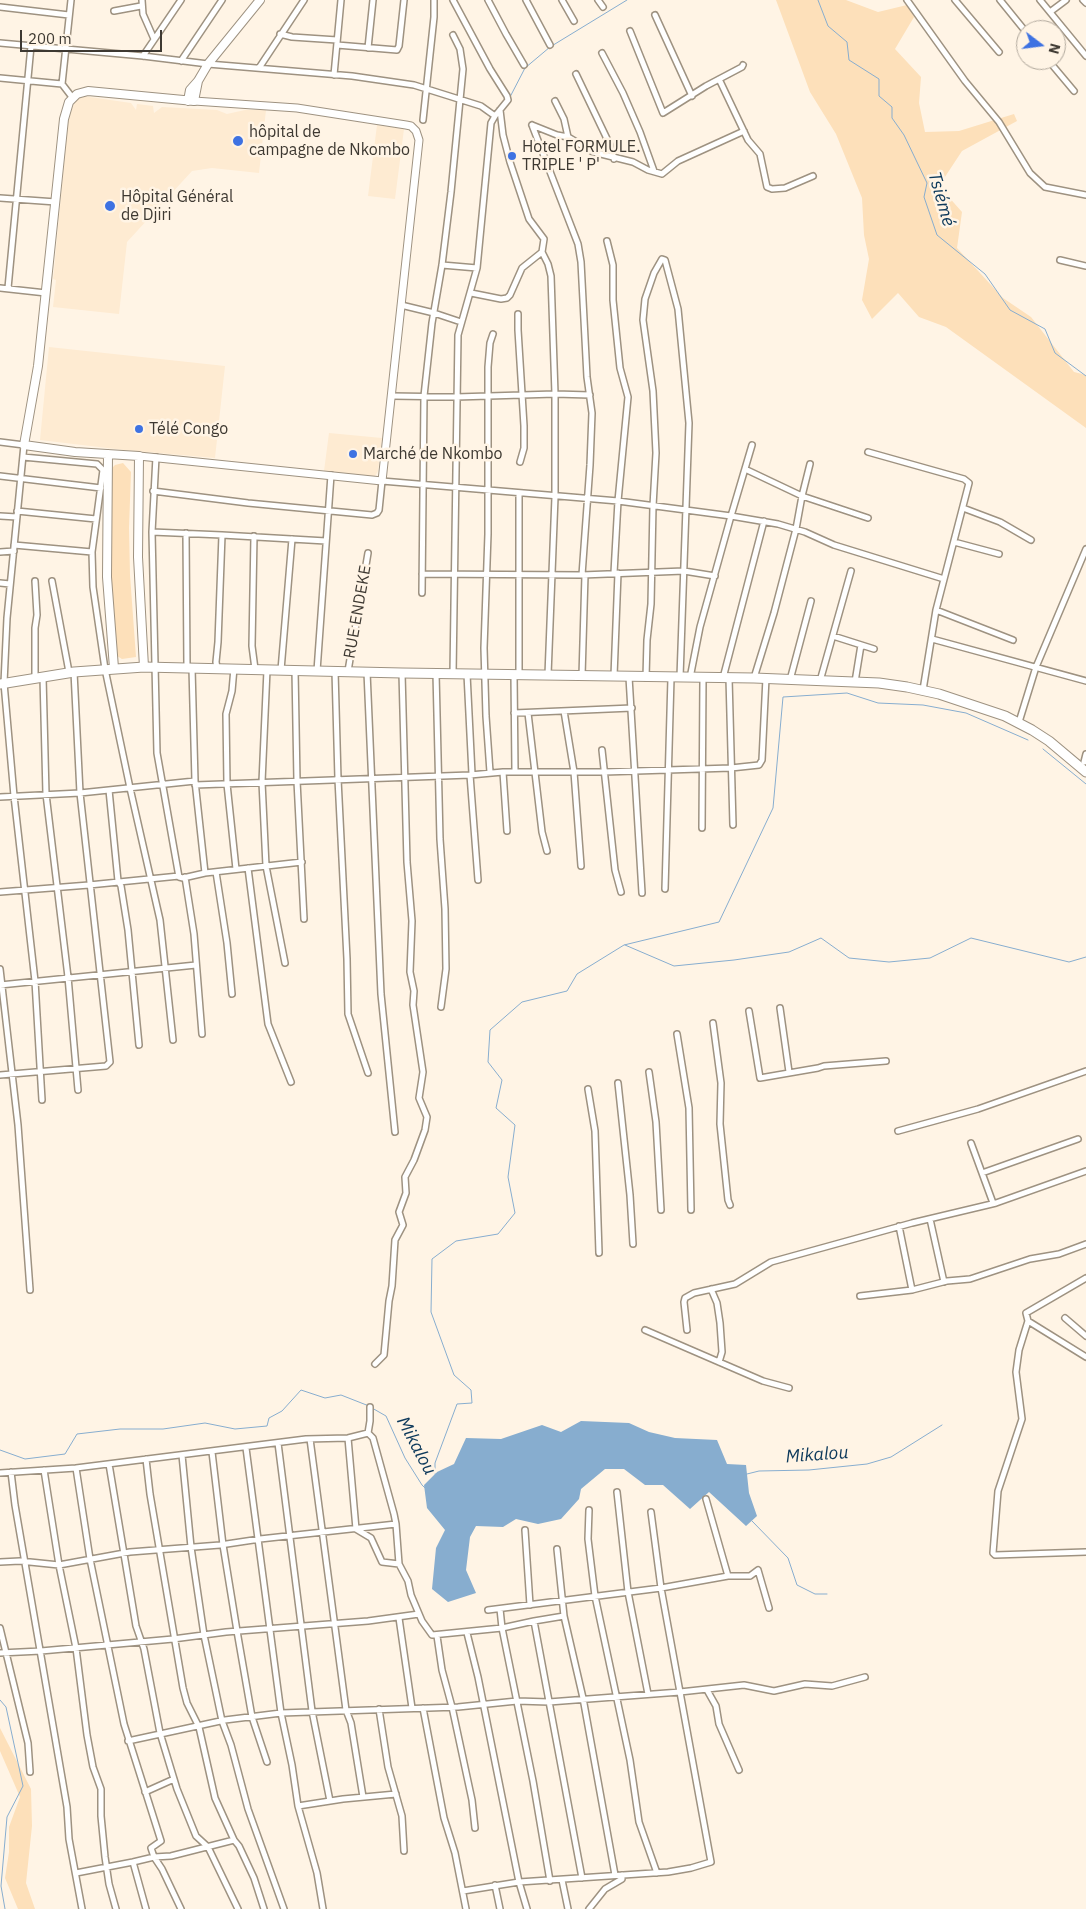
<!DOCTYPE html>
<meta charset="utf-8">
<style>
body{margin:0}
#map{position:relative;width:1086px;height:1909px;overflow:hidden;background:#fff4e5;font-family:"IBM Plex Sans",sans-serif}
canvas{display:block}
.north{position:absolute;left:1016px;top:20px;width:50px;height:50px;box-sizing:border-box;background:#fff4e5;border:1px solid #b2a99d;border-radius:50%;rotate:105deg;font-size:14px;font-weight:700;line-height:20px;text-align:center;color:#3e3932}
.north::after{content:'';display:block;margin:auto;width:18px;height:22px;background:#3e72e2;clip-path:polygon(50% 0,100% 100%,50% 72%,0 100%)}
.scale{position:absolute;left:20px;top:30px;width:142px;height:22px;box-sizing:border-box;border:2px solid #3e3932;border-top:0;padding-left:6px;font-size:15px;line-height:18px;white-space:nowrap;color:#3e3932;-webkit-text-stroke:4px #fff4e5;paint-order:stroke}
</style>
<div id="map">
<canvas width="1086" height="1909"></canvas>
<div class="north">N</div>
<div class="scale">200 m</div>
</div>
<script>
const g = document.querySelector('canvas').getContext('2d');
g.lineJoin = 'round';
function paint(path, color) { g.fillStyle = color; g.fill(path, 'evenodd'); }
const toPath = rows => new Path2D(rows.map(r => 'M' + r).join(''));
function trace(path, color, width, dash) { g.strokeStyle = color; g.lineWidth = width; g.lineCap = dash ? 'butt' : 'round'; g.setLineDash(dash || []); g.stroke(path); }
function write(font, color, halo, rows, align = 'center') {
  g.font = font + ' "IBM Plex Sans",sans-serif'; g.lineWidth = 5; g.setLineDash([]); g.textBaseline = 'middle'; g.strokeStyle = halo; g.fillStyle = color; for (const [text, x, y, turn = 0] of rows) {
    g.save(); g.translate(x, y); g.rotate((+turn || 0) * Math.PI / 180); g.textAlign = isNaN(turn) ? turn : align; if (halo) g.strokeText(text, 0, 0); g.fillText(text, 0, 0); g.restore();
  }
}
paint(toPath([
 [83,96,131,103,136,110,137,104,153,106,154,113,162,107,217,110,227,114,245,110,266,110,259,173,212,168,192,171,127,242,119,314,53,307,56,280,53,279,54,270,68,121,75,100],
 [377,125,404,129,395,199,368,196],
 [49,347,225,366,215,458,124,450,40,440],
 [329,433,382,438,378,471,375,476,370,477,324,471]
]), '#feebd2');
paint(toPath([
 [776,0,846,0,878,12,907,5,914,17,895,49,921,77,919,103,925,132,959,131,1014,114,1017,121,962,151,939,186,962,212,957,248,1003,298,1031,317,1074,372,1086,375,1086,428,946,327,919,317,898,293,872,319,862,300,869,259,864,235,862,198,836,134,810,92],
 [123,463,131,472,129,528,130,575,136,657,122,659,117,656,110,579,111,478,112,468,115,465],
 [0,1728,31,1789,32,1826,26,1883,35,1909,18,1909,5,1878,9,1852,9,1827,20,1797,0,1751]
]), '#fde0ba');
paint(toPath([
 [581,1421,629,1423,649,1432,675,1438,717,1440,727,1464,746,1465,749,1493,757,1516,746,1526,709,1492,690,1509,663,1485,645,1485,624,1469,605,1469,581,1489,579,1499,561,1519,538,1524,516,1519,503,1527,476,1526,470,1537,466,1570,476,1593,448,1602,432,1589,436,1548,445,1530,427,1508,424,1485,437,1472,454,1464,466,1438,501,1439,542,1425,561,1432]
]), '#87adcf');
trace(toPath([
 [818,0,828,26,847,42,849,60,879,79,879,96,892,107,892,118,904,135,927,183,924,197,937,235,985,274,1010,310,1045,329,1055,353,1086,376],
 [510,97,525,68,550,47,627,0],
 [1043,749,1086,784],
 [625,945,674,966,734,960,789,952,821,938,849,958,889,962,930,958,971,938,1069,962,1086,957],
 [372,1408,386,1416,405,1458,422,1485,425,1488],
 [0,1450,25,1459,65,1454,77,1434,120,1429,163,1429,205,1423,235,1429,267,1426,269,1418,282,1411,301,1390,325,1398,341,1395,369,1406],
 [435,1474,435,1463,457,1404,472,1403,471,1390,454,1375,431,1312,432,1259,456,1241,498,1234,515,1213,508,1177,515,1125,496,1108,502,1080,488,1062,490,1030,522,1002,567,991,577,974,624,945,719,922,773,808,783,697,847,693,878,703,923,705,966,713,1028,740],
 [747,1474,759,1471,809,1470,867,1464,891,1457,942,1425],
 [752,1521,788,1558,797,1585,815,1594,827,1594],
 [0,1700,6,1707,23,1786,7,1817,1,1886,5,1909]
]), '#87adcf', 1);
const street = toPath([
 [142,0,143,14,154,39],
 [453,0,490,69,507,96,508,100,495,116,491,123,477,268,458,335,453,674],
 [488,0,506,34,524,65],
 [526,0,550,45],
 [562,0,574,21],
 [598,0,603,7],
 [907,0,965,81,999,122,1030,173,1045,187,1086,195],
 [955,0,999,52],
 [1000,0,1026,32],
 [1040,0,1086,56],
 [1083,0,1086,3],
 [0,7,69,15],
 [114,11,141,6],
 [1050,12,1066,0],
 [655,15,692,96],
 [630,31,663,113,706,86,742,67,743,65],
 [280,34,292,37,337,40],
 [0,43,143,56,208,64,352,76,414,85,481,106,495,116],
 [337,45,397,50,399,46,404,0],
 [368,48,373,0],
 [602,53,623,93,640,132,654,171],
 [143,56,181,0],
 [1048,60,1074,91],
 [181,61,222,0],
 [259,68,304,0],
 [576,74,610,145,614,159],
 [334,75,341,0],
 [0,78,62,84,72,97],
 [719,79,748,140,760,154,767,187,772,189,785,188,813,176],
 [62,84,71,0],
 [555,101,564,119,568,137],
 [500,110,503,135,510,162,529,219,544,239,542,252,548,264,551,276,555,394,555,497,548,675],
 [423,120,434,17,434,0],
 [532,125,578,244,581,262,587,377,592,413,590,465,582,575],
 [532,125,557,135,568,137,593,152,633,162,648,170,662,174,678,161,744,131],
 [0,198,56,202],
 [607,241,613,265,613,300,620,368,628,397,618,501,614,573],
 [1060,260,1086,266],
 [442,265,477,268],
 [0,288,46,293],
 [8,288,31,46],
 [471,293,501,299,507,298,510,295,522,268,542,252],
 [401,305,434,313,461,322],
 [518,314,518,330,524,426,524,448,520,462],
 [392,396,456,397,555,394,590,395],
 [0,442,24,445,7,618,4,683,14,796,35,981,42,1100],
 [868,452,964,479,969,483,936,610,923,690],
 [23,457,97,464,103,470,92,552,93,587,105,669,130,788,160,920,173,1040],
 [156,457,152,532,157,753,179,877,183,878,205,873,302,862],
 [745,469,802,496,868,518],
 [0,476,101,488],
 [153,491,248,503,372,515,377,513,379,510,382,481,618,501,731,516,778,524,805,532,834,545,944,579],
 [963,508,1000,522,1031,540],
 [17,511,96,519],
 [0,516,17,517],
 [152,532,222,535,326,541],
 [186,533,187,667],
 [254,536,252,646,255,669],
 [954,542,999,554],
 [14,545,92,552],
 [0,552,14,551],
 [422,574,582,575,684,571,715,576],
 [52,581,69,672],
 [0,583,10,584],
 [422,593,424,396,432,323,442,265,451,192,463,69,460,49,453,35],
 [936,610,1013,640],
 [833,636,874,649],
 [932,639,1086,681],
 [192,668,195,781,205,873],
 [217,668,216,662,218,642,222,535],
 [234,668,232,691,226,714,227,784,236,869],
 [267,670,262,782,266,866,285,963],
 [281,670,292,539],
 [295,670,297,781,304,919],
 [317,671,331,475],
 [335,671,338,779,347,959,348,1014,368,1073],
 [348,671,368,553],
 [367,672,381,994,395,1132],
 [436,673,440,839,445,909,446,969,441,1007],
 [467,674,472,774],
 [514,675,515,771],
 [519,675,519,494],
 [582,676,585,575],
 [614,676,618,573],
 [35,677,35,628,37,615,35,581],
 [43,677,46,794,68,977,78,1090],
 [629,677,642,893],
 [646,678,647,640,651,604,653,506,656,453,653,391,643,320,645,299,654,273,662,259,665,260,678,309,689,423,680,677],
 [690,678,700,627,731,516,752,445],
 [723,678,764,521],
 [729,678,733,825],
 [754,678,774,613,796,529,802,496,810,464],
 [790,680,811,601],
 [820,681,851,571],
 [855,682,861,645],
 [564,711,574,772,581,866],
 [514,713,632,708],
 [528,713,542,832,547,851],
 [1019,722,1036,667,1086,549],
 [602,750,615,870,621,892],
 [1084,762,1086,754],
 [490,772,486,716,484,648,488,534,488,367,490,343,493,334],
 [503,772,507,831],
 [470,775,478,880],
 [195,785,470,775,503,772,604,772,731,768,759,765,762,760,766,678],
 [109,790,118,881,121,886,128,930,139,1045],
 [0,797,80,793,195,781],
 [702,828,703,679],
 [248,868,268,1024,291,1082],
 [216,872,227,943,232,994],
 [185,877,194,934,202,1034],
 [665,889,671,678],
 [0,892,89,885,179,876],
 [0,969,18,1125,30,1290],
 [0,985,196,965],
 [780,1008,789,1072],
 [749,1011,760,1078,818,1068,824,1066,886,1061],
 [713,1023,721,1083,720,1124,728,1200,730,1205],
 [677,1034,689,1108,691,1210],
 [649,1072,656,1122,661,1210],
 [0,1075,106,1066,110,1062,80,793,74,672],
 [618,1083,630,1195,633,1244],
 [588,1089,595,1131,599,1253],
 [898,1131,978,1109,1086,1071],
 [971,1143,993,1203],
 [982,1173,1078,1139],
 [930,1219,944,1282],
 [899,1226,912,1290],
 [1086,1278,1026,1313,1028,1321,1019,1350,1016,1372,1022,1419,998,1491,993,1553,995,1555,1086,1552],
 [711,1289,717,1303,720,1323,722,1352,719,1362],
 [860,1296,912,1290,947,1281,970,1279,1030,1259,1059,1254,1086,1244],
 [1065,1318,1086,1336],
 [1028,1321,1086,1357],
 [645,1330,763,1381,789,1388],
 [687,1330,684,1302,685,1298,694,1293,735,1284,771,1262,912,1223,996,1203,1086,1171],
 [375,1364,384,1355,389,1301,392,1286,395,1240,403,1225,399,1212,406,1193,405,1177,414,1160,425,1130,427,1117,419,1098,423,1072,413,1005,414,991,410,972,412,921,407,862,402,673],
 [368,1433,373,1438,394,1514,396,1524,399,1564,408,1581,411,1595,422,1621,432,1635,502,1628,534,1621,564,1616],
 [348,1438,356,1529,371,1538,382,1562,399,1564],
 [310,1439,346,1710,351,1723,363,1797],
 [278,1443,312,1711,330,1801],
 [246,1448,281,1713,292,1765,298,1806,317,1873,323,1909],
 [212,1452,223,1545,237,1631,252,1717,267,1762],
 [182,1455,191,1547,204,1635,222,1721,231,1745,248,1809,284,1909],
 [146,1459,150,1494,183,1688,187,1703,199,1727,215,1798,234,1840,239,1846,254,1878,264,1909],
 [109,1464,136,1626,144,1649,160,1733,177,1789,196,1836,208,1847,238,1909],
 [76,1468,90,1559,124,1724,161,1841,151,1848,154,1857,162,1869,181,1909],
 [44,1470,59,1565,76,1648,87,1735,93,1767,101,1789,101,1816,105,1857,109,1884,116,1909],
 [11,1472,15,1505,67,1807,69,1839,82,1909],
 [0,1473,76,1468,306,1439,348,1438,368,1433,370,1421,370,1407],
 [617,1492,628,1592,648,1694],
 [706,1499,728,1576],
 [589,1510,588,1539,595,1596,630,1760,639,1822,657,1873],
 [525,1530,530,1605],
 [557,1549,564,1616,583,1698,615,1875],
 [0,1562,20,1561,59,1565,130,1552,220,1545,260,1539,396,1524],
 [500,1609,502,1628,533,1781,550,1881],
 [488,1610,661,1588,728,1576,750,1576,758,1570,769,1608],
 [399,1618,412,1708],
 [534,1621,582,1878],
 [0,1628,28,1743,30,1772],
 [467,1633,478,1677,519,1882,527,1909],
 [437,1636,442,1670,452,1707,472,1800,475,1828],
 [0,1653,41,1651,173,1639,226,1632,368,1621,419,1614],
 [707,1690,716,1706,719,1724,739,1770],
 [423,1708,444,1818,455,1853,466,1909],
 [379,1709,388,1767,402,1816,404,1851],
 [128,1741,225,1720,281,1713,458,1707,517,1701,549,1702,680,1692,744,1685,774,1691,805,1684,832,1686,865,1677],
 [145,1792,174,1779],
 [298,1806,343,1799,396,1794],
 [133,1862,146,1909],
 [76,1873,133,1862,154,1857,171,1856,234,1840],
 [562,1880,568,1909],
 [495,1885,500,1909],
 [463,1891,519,1882,668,1872,691,1868,711,1862,661,1588,651,1512],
 [589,1909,605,1889,622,1879,622,1875]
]);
const secondary = toPath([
 [139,456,382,481,419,140,416,131,411,126,406,125,297,108,194,101]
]);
const primary = toPath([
 [188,101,190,90,198,81,208,64,260,0],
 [108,454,107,577,114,668],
 [144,667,138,557,139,456,75,452,24,445,38,366,64,119,69,102,77,94,88,91,194,101,198,81]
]);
const highway = toPath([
 [0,684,74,672,144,667,402,673,754,678,879,683,907,687,939,694,1005,716,1032,730,1049,741,1086,772]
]);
trace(street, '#9e9281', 8);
trace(secondary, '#9e9281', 9);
trace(primary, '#9e9281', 10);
trace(highway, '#9e9281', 11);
trace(street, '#fff', 5);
trace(secondary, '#fff', 7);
trace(primary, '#fff', 8);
trace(highway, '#fff', 9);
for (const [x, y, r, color] of [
 [238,141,6,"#3e72e2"],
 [512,156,5,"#3e72e2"],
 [110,206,6,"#3e72e2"],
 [139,429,5,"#3e72e2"],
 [353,454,5,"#3e72e2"]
]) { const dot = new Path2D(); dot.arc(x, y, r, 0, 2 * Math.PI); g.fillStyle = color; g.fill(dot); trace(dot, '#fff4e5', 2); }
write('16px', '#3e3932', '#fff4e5', [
 ["hôpital de",249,132],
 ["campagne de Nkombo",249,150],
 ["Hotel FORMULE.",522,147],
 ["TRIPLE ' P'",522,165],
 ["Hôpital Général",121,197],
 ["de Djiri",121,215],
 ["Télé Congo",149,429],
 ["Marché de Nkombo",363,454]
], 'left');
write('16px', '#3e3932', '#fff4e5', [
 ["RUE ENDEKE",358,612,-80]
]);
write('italic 18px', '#0d395b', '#fff4e5', [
 ["Tsiémé",941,199,74],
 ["Mikalou",416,1446,62],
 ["Mikalou",817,1455,-4]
]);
</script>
